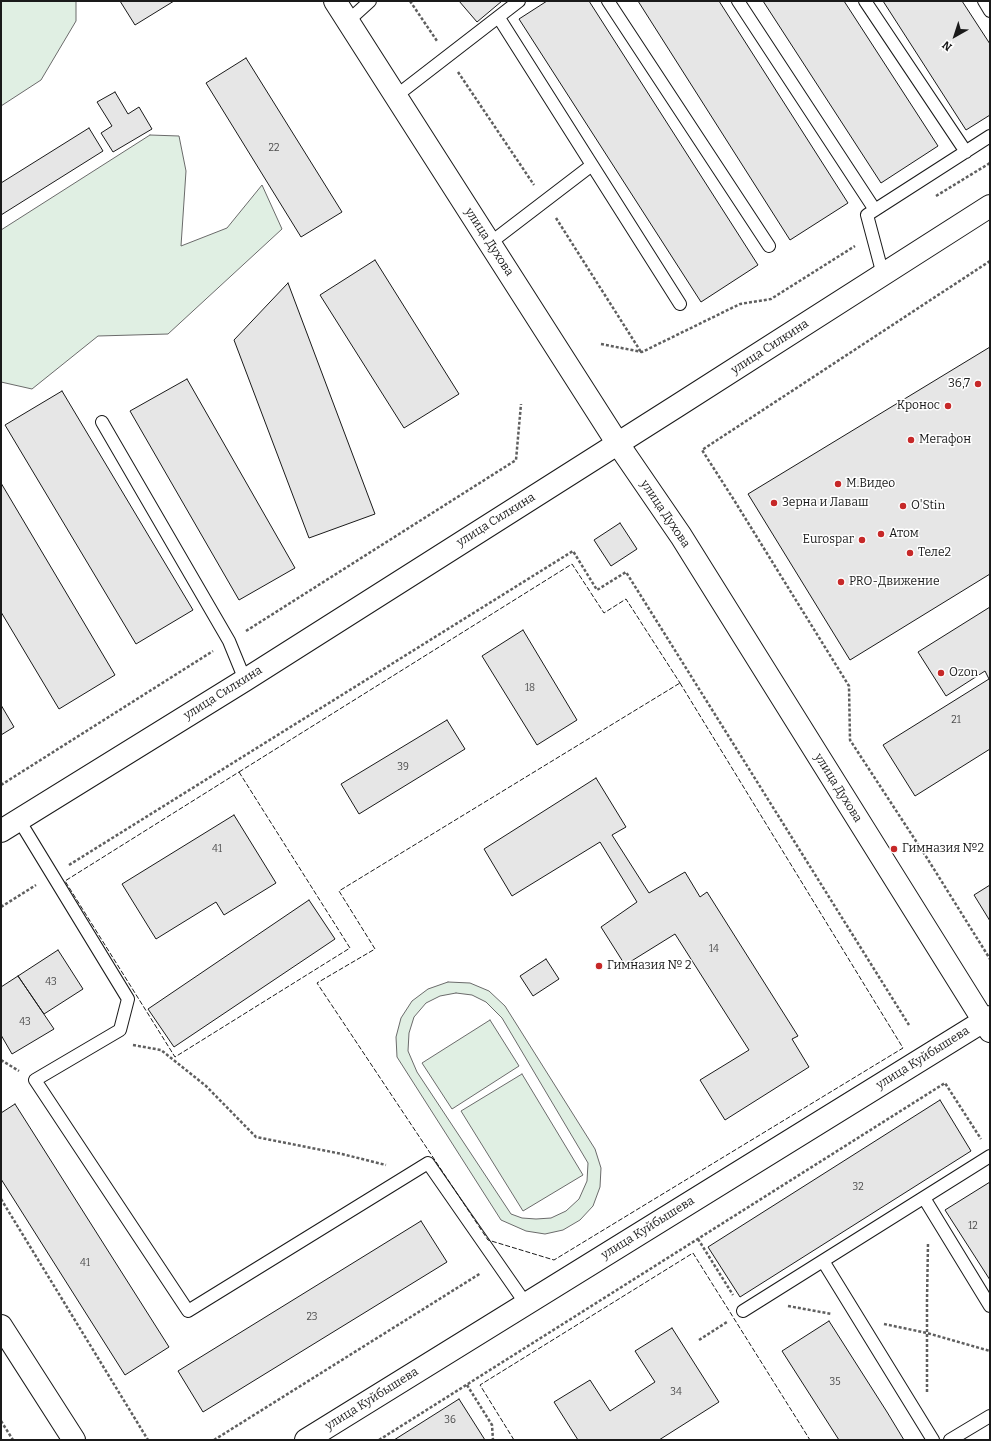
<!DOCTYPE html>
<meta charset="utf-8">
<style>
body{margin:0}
#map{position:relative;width:991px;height:1441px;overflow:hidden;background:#fff;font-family:Bitter,serif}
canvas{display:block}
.frame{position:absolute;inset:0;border:2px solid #1a1a1a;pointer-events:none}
.north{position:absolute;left:935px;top:16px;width:40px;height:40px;-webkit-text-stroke:3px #fff;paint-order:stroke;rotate:219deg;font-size:11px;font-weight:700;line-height:16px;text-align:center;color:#1a1a1a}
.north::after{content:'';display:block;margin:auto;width:14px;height:18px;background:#1a1a1a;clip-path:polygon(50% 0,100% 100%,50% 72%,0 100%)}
</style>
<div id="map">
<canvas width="991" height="1441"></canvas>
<div class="frame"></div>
<div class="north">N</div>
</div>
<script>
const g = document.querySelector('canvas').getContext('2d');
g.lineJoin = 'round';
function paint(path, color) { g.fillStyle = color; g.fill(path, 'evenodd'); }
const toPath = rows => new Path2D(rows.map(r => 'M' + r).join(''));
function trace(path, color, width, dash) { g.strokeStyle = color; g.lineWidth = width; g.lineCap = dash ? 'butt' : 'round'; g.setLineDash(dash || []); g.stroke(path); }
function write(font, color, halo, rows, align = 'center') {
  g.font = font + ' Bitter,serif'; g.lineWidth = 3; g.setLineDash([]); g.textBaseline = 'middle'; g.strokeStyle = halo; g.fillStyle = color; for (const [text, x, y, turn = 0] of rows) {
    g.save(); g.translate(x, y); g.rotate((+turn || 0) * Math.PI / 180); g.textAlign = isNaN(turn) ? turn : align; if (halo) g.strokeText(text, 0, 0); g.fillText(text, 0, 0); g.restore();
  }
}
const green = toPath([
 [1,1,76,1,76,21,41,80,1,106,1,1],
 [150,135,179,136,186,171,181,246,227,228,262,185,282,229,168,334,98,336,32,389,1,382,1,230,150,135],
 [448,982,470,983,489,991,505,1006,595,1149,601,1168,600,1187,593,1206,580,1220,563,1230,545,1234,526,1231,501,1220,397,1057,396,1037,401,1018,412,1001,428,989,448,982],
 [456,993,472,995,486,1002,502,1018,588,1163,587,1181,579,1199,566,1211,551,1218,536,1219,522,1218,511,1214,417,1072,408,1051,409,1033,414,1017,426,1003,440,996,456,993],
 [490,1020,519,1066,452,1109,422,1063,490,1020],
 [522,1074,583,1175,523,1211,461,1111,522,1074]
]);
paint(green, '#e0efe3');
trace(green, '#6a6a6a', 1);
const building = toPath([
 [120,1,174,1,135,25,120,1],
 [459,1,502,1,477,22,459,1],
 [547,1,589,1,758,265,701,302,519,19,547,1],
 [638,1,719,1,848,203,790,240,638,1],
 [763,1,844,1,938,146,881,183,763,1],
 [883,1,962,1,990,44,990,115,966,130,883,1],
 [246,58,342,212,301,237,206,83,246,58],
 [115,92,128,114,139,107,152,129,113,152,101,133,112,126,97,102,115,92],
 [89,128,103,151,1,215,1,183,89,128],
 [375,260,459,394,404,428,320,295,375,260],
 [288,283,375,514,309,538,234,340,288,283],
 [990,347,990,574,850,660,748,494,990,347],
 [187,379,295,568,239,600,130,411,187,379],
 [62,391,193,610,136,644,5,425,62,391],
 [1,483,115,675,59,709,1,612,1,483],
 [620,523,637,549,611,566,594,540,620,523],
 [990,607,990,749,915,796,883,745,989,679,985,671,946,696,918,652,990,607],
 [523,630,577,720,537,745,482,656,523,630],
 [1,705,14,727,1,735,1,705],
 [447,720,465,749,359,814,341,784,447,720],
 [596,778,626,827,612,835,649,893,685,872,700,897,707,892,798,1036,792,1039,809,1067,725,1120,700,1080,749,1050,675,934,625,965,601,927,637,902,600,842,512,896,484,849,596,778],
 [234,815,276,883,224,915,216,902,156,939,122,884,234,815],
 [990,885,990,921,974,895,990,885],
 [309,900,335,939,174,1047,148,1009,309,900],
 [58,950,83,989,44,1014,18,976,58,950],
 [546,959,559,979,533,996,520,976,546,959],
 [18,976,54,1029,12,1054,1,1035,1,987,18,976],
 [940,1100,971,1151,740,1297,708,1247,940,1100],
 [15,1104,169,1347,125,1375,1,1179,1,1113,15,1104],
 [990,1182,990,1280,945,1210,990,1182],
 [421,1221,447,1262,203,1412,178,1371,421,1221],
 [829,1321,887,1412,904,1440,839,1440,782,1351,829,1321],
 [672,1328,719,1402,659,1440,578,1440,554,1402,590,1380,610,1411,655,1382,635,1351,672,1328],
 [459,1399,485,1440,394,1440,459,1399]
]);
paint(building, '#e6e6e6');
trace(building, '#1a1a1a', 1);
const service = toPath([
 [608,1,769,246],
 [738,1,875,210],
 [865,1,966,152],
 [984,1,990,11],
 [499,18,680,304],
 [348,21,370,1],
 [396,96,519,1],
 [490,243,592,165],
 [883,275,867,215,990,136],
 [102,422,229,641,245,680],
 [19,820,128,999,120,1030,35,1080,188,1311,428,1163,526,1304],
 [924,1198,990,1306],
 [823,1261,933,1440],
 [743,1311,990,1156],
 [950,1440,990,1416]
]);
const minor = toPath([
 [335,1,618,444,681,536,990,1031],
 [1,1326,74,1440],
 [306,1440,990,1017]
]);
const secondary = toPath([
 [1,831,245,680,677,406,990,206]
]);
trace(service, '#1a1a1a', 14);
trace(minor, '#1a1a1a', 24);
trace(secondary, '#1a1a1a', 24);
trace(toPath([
 [410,1,437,41],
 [458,72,534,185],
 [936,196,990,163],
 [556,218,641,352],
 [990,261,702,450,734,500,849,686,850,740,927,858,990,959],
 [601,344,642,352,740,304,771,299,855,246],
 [246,631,516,460,521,404],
 [1,785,213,651],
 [69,865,573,551,597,590,626,572,909,1025],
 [1,907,36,885],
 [133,1045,161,1050,206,1086,256,1137,342,1154,386,1165],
 [1,1060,19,1071],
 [1,1199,148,1440],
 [698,1239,733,1295],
 [788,1306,832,1314],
 [884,1324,927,1333,990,1351],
 [699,1340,727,1322],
 [467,1385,492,1425,493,1440],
 [927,1392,927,1301,928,1243],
 [1,1421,13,1440],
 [214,1440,481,1273],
 [379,1440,945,1083,981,1139]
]), '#5f5f5f', 2.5, [3, 2]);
trace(service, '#fff', 12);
trace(minor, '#fff', 22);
trace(secondary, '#fff', 22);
trace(toPath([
 [680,683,903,1048,554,1260,488,1240,317,983,375,949,339,891,680,683],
 [239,772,350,948,175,1057,65,881,239,772],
 [239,772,572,564,604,613,626,599,680,683],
 [1,1438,2,1440],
 [514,1440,480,1385,693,1253,810,1440]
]), '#1a1a1a', 1, [5, 2]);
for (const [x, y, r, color] of [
 [978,384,4,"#c62828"],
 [948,406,4,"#c62828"],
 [911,440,4,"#c62828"],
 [838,484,4,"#c62828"],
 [774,503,4,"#c62828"],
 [903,506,4,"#c62828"],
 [881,534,4,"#c62828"],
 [862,540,4,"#c62828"],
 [910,553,4,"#c62828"],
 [841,582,4,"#c62828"],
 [941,673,4,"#c62828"],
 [894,849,4,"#c62828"],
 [599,966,4,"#c62828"]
]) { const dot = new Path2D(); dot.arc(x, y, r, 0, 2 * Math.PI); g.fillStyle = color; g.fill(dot); trace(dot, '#fff', 1.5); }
write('10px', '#4d4d4d', null, [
 ["22",274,148],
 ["18",530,688],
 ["21",956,720],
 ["39",403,767],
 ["41",217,849],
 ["14",714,949],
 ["43",51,982],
 ["43",25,1022],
 ["32",858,1187],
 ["12",973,1226],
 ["41",85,1263],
 ["23",312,1317],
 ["35",835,1382],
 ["34",676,1392],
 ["36",450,1420]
]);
write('12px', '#1a1a1a', '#fff', [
 ["улица Духова",489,242,57],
 ["улица Силкина",770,347,-33],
 ["улица Духова",665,514,56],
 ["улица Силкина",496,520,-32],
 ["улица Силкина",223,693,-32],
 ["улица Духова",838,788,58],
 ["улица Куйбышева",923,1058,-32],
 ["улица Куйбышева",648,1228,-32],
 ["улица Куйбышева",372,1399,-32]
]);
write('12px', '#1a1a1a', '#fff', [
 ["36,7",970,384,"right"],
 ["Кронос",940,406,"right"],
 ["Мегафон",919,440],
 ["М.Видео",846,484],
 ["Зерна и Лаваш",782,503],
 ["O'Stin",911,506],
 ["Атом",889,534],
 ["Eurospar",854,540,"right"],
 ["Теле2",918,553],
 ["PRO-Движение",849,582],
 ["Ozon",949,673],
 ["Гимназия №2",902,849],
 ["Гимназия № 2",607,966]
], 'left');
</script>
